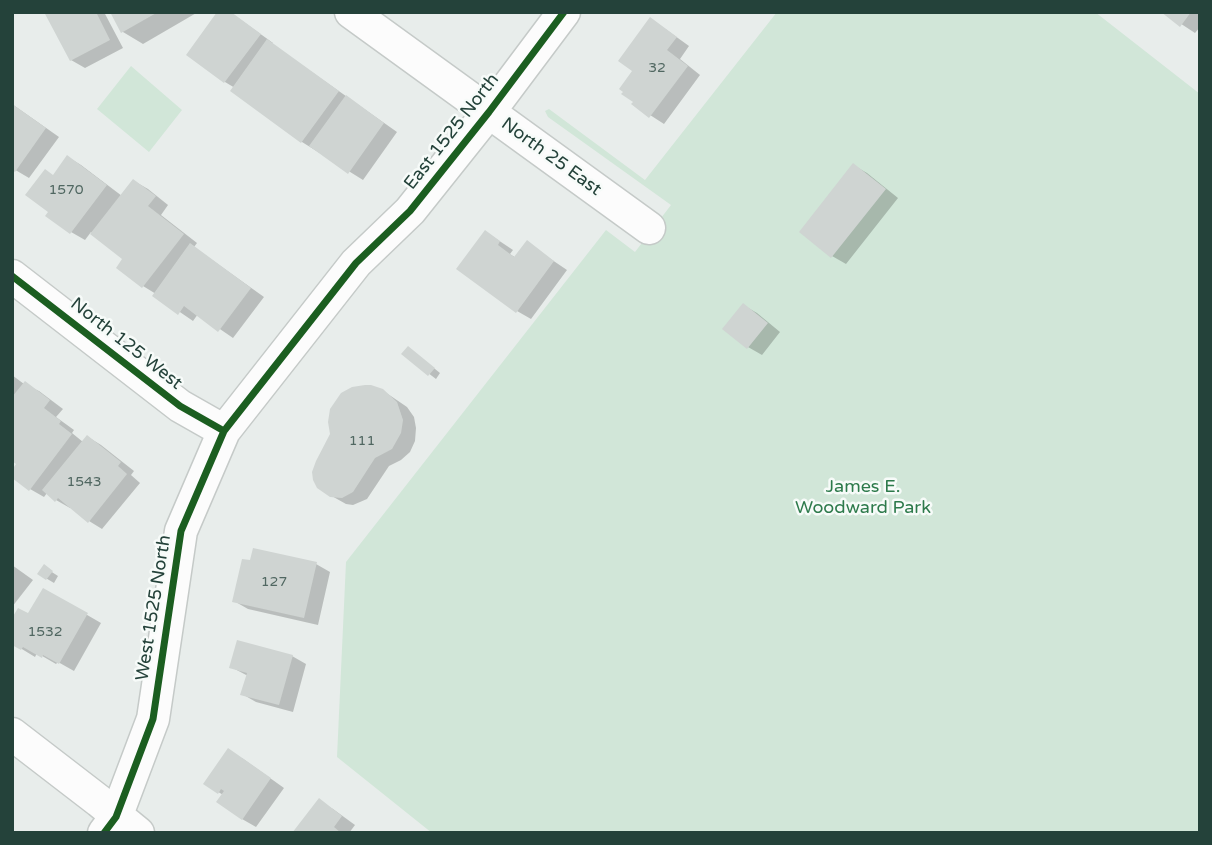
<!DOCTYPE html>
<style>
body{margin:0}
#map{position:relative;width:1212px;height:845px;overflow:hidden;background:#e8edeb;font-family:"Varela Round",sans-serif}
canvas{display:block}
.frame{position:absolute;inset:0;border:14px solid #24423a;pointer-events:none}
</style>
<div id="map">
<canvas width="1212" height="845"></canvas>
<div class="frame"></div>
</div>
<script>
const g = document.querySelector('canvas').getContext('2d');
g.lineJoin = 'round';
function paint(path, color) { g.fillStyle = color; g.fill(path, 'evenodd'); }
const toPath = rows => new Path2D(rows.map(r => 'M' + r).join(''));
function trace(path, color, width, dash) { g.strokeStyle = color; g.lineWidth = width; g.lineCap = dash ? 'butt' : 'round'; g.setLineDash(dash || []); g.stroke(path); }
function write(font, color, halo, rows, align = 'center') {
  g.font = font + ' "Varela Round",sans-serif'; g.lineWidth = 5; g.setLineDash([]); g.textBaseline = 'middle'; g.strokeStyle = halo; g.fillStyle = color; for (const [text, x, y, turn = 0] of rows) {
    g.save(); g.translate(x, y); g.rotate((+turn || 0) * Math.PI / 180); g.textAlign = isNaN(turn) ? turn : align; if (halo) g.strokeText(text, 0, 0); g.fillText(text, 0, 0); g.restore();
  }
}
paint(toPath([
 [777,12,1095,12,1200,94,1200,833,432,833,337,757,346,562,606,230,635,252,671,205,548,117,545,111,549,109,645,180],
 [131,66,182,110,149,152,97,109]
]), '#d1e6d8');
paint(toPath([
 [46,12,104,12,123,48,85,68,71,60],
 [112,12,198,12,143,44,123,32],
 [230,12,273,43,272,44,397,132,363,180,302,142,235,88,225,82],
 [1163,12,1200,12,1200,27,1195,33],
 [664,28,689,46,680,59,700,75,664,124,633,104,634,71],
 [12,104,59,137,29,178,12,168],
 [68,157,81,165,122,196,134,181,148,189,168,205,161,215,197,243,194,247,264,297,233,338,198,314,193,321,155,295,156,294,143,286,125,259,91,232,85,240,71,232,54,176],
 [853,165,867,173,898,198,846,264,832,256],
 [486,232,513,250,510,254,516,258,527,243,567,270,531,319,517,311,459,269],
 [743,305,757,313,780,332,762,355,748,347],
 [414,352,440,373,436,379,403,354],
 [12,375,24,384,39,391,63,409,56,417,74,430,72,433,83,442,88,437,101,445,134,471,131,475,140,483,102,529,89,521,71,507,70,508,56,500,47,493,44,497,30,489,19,464,12,459],
 [382,390,407,407,414,417,416,428,415,441,410,452,401,460,389,466,367,499,353,505,346,504,321,490],
 [316,564,330,572,318,625,248,609,234,601],
 [12,565,33,580,12,607],
 [44,567,58,576,54,583,39,574],
 [44,590,101,623,74,671,58,662,56,664,37,653,35,657,12,643],
 [292,656,306,664,293,712,256,702,242,694,248,676,231,667],
 [242,758,284,788,256,827,242,819,223,795,205,783],
 [319,801,333,809,355,825,349,833,295,833]
]), '#0003');
paint(toPath([
 [44,12,96,12,110,40,70,61],
 [110,12,158,12,121,33],
 [217,12,231,12,261,34,224,83,186,55],
 [1161,12,1191,12,1180,27],
 [650,17,677,37,667,50,688,66,649,118,631,104,633,102,621,94,623,92,619,89,632,71,618,61],
 [267,39,339,91,301,143,230,91],
 [346,95,384,123,348,174,309,146],
 [12,104,46,128,15,172,12,170],
 [67,155,107,185,70,234,45,216,48,212,25,195,45,169,53,175],
 [853,163,886,189,831,258,799,232],
 [133,179,156,196,148,206,184,234,142,288,116,268,122,259,90,234],
 [485,230,500,241,498,245,514,257,527,240,554,261,516,313,456,269],
 [190,243,251,288,218,332,184,306,178,315,152,296],
 [743,303,768,323,747,349,722,329],
 [408,346,435,368,428,376,401,354],
 [25,381,50,400,44,408,61,421,59,424,72,434,29,491,12,478,12,470,16,464,12,461,12,397],
 [365,385,371,385,383,389,397,402,403,420,401,433,392,449,375,458,353,492,342,498,330,497,317,488,313,480,312,472,316,461,330,434,328,422,330,409,341,393,352,387],
 [87,435,121,462,118,466,127,474,88,523,58,498,55,502,42,490],
 [253,548,317,562,304,618,232,602,242,559,250,560],
 [44,564,53,571,46,580,37,574],
 [43,588,88,613,59,664,43,655,42,658,23,647,21,650,12,645,12,618,18,608,28,613],
 [237,640,293,655,279,705,240,695,247,673,229,668],
 [228,748,271,778,242,820,216,802,224,791,221,789,218,794,203,784],
 [319,798,342,816,334,827,341,833,292,833]
]), '#cfd4d2');
const minor = toPath([
 [351,12,649,228],
 [12,276,180,406,224,431],
 [12,734,99,801,138,833],
 [104,833,116,817,153,719,181,531,224,431,356,263,410,211,489,112,564,12]
]);
trace(minor, '#c5cac8', 35);
trace(minor, '#fcfcfc', 32);
trace(toPath([
 [12,276,180,406,224,431],
 [104,833,116,817,153,719,181,531,224,431,356,263,410,211,489,112,564,12]
]), '#1b5e20', 7);
write('14px', '#506761', null, [
 ["32",657,68],
 ["1570",66,190],
 ["111",362,441],
 ["1543",84,482],
 ["127",274,582],
 ["1532",45,632]
]);
write('18px', '#24423a', '#f7fbf9', [
 ["East 1525 North",452,132,-52],
 ["North 25 East",551,157,36],
 ["North 125 West",126,344,38],
 ["West 1525 North",154,608,-81]
]);
write('18px', '#2d7a4b', '#f7fbf9', [
 ["James E.",863,487],
 ["Woodward Park",863,508]
]);
</script>
